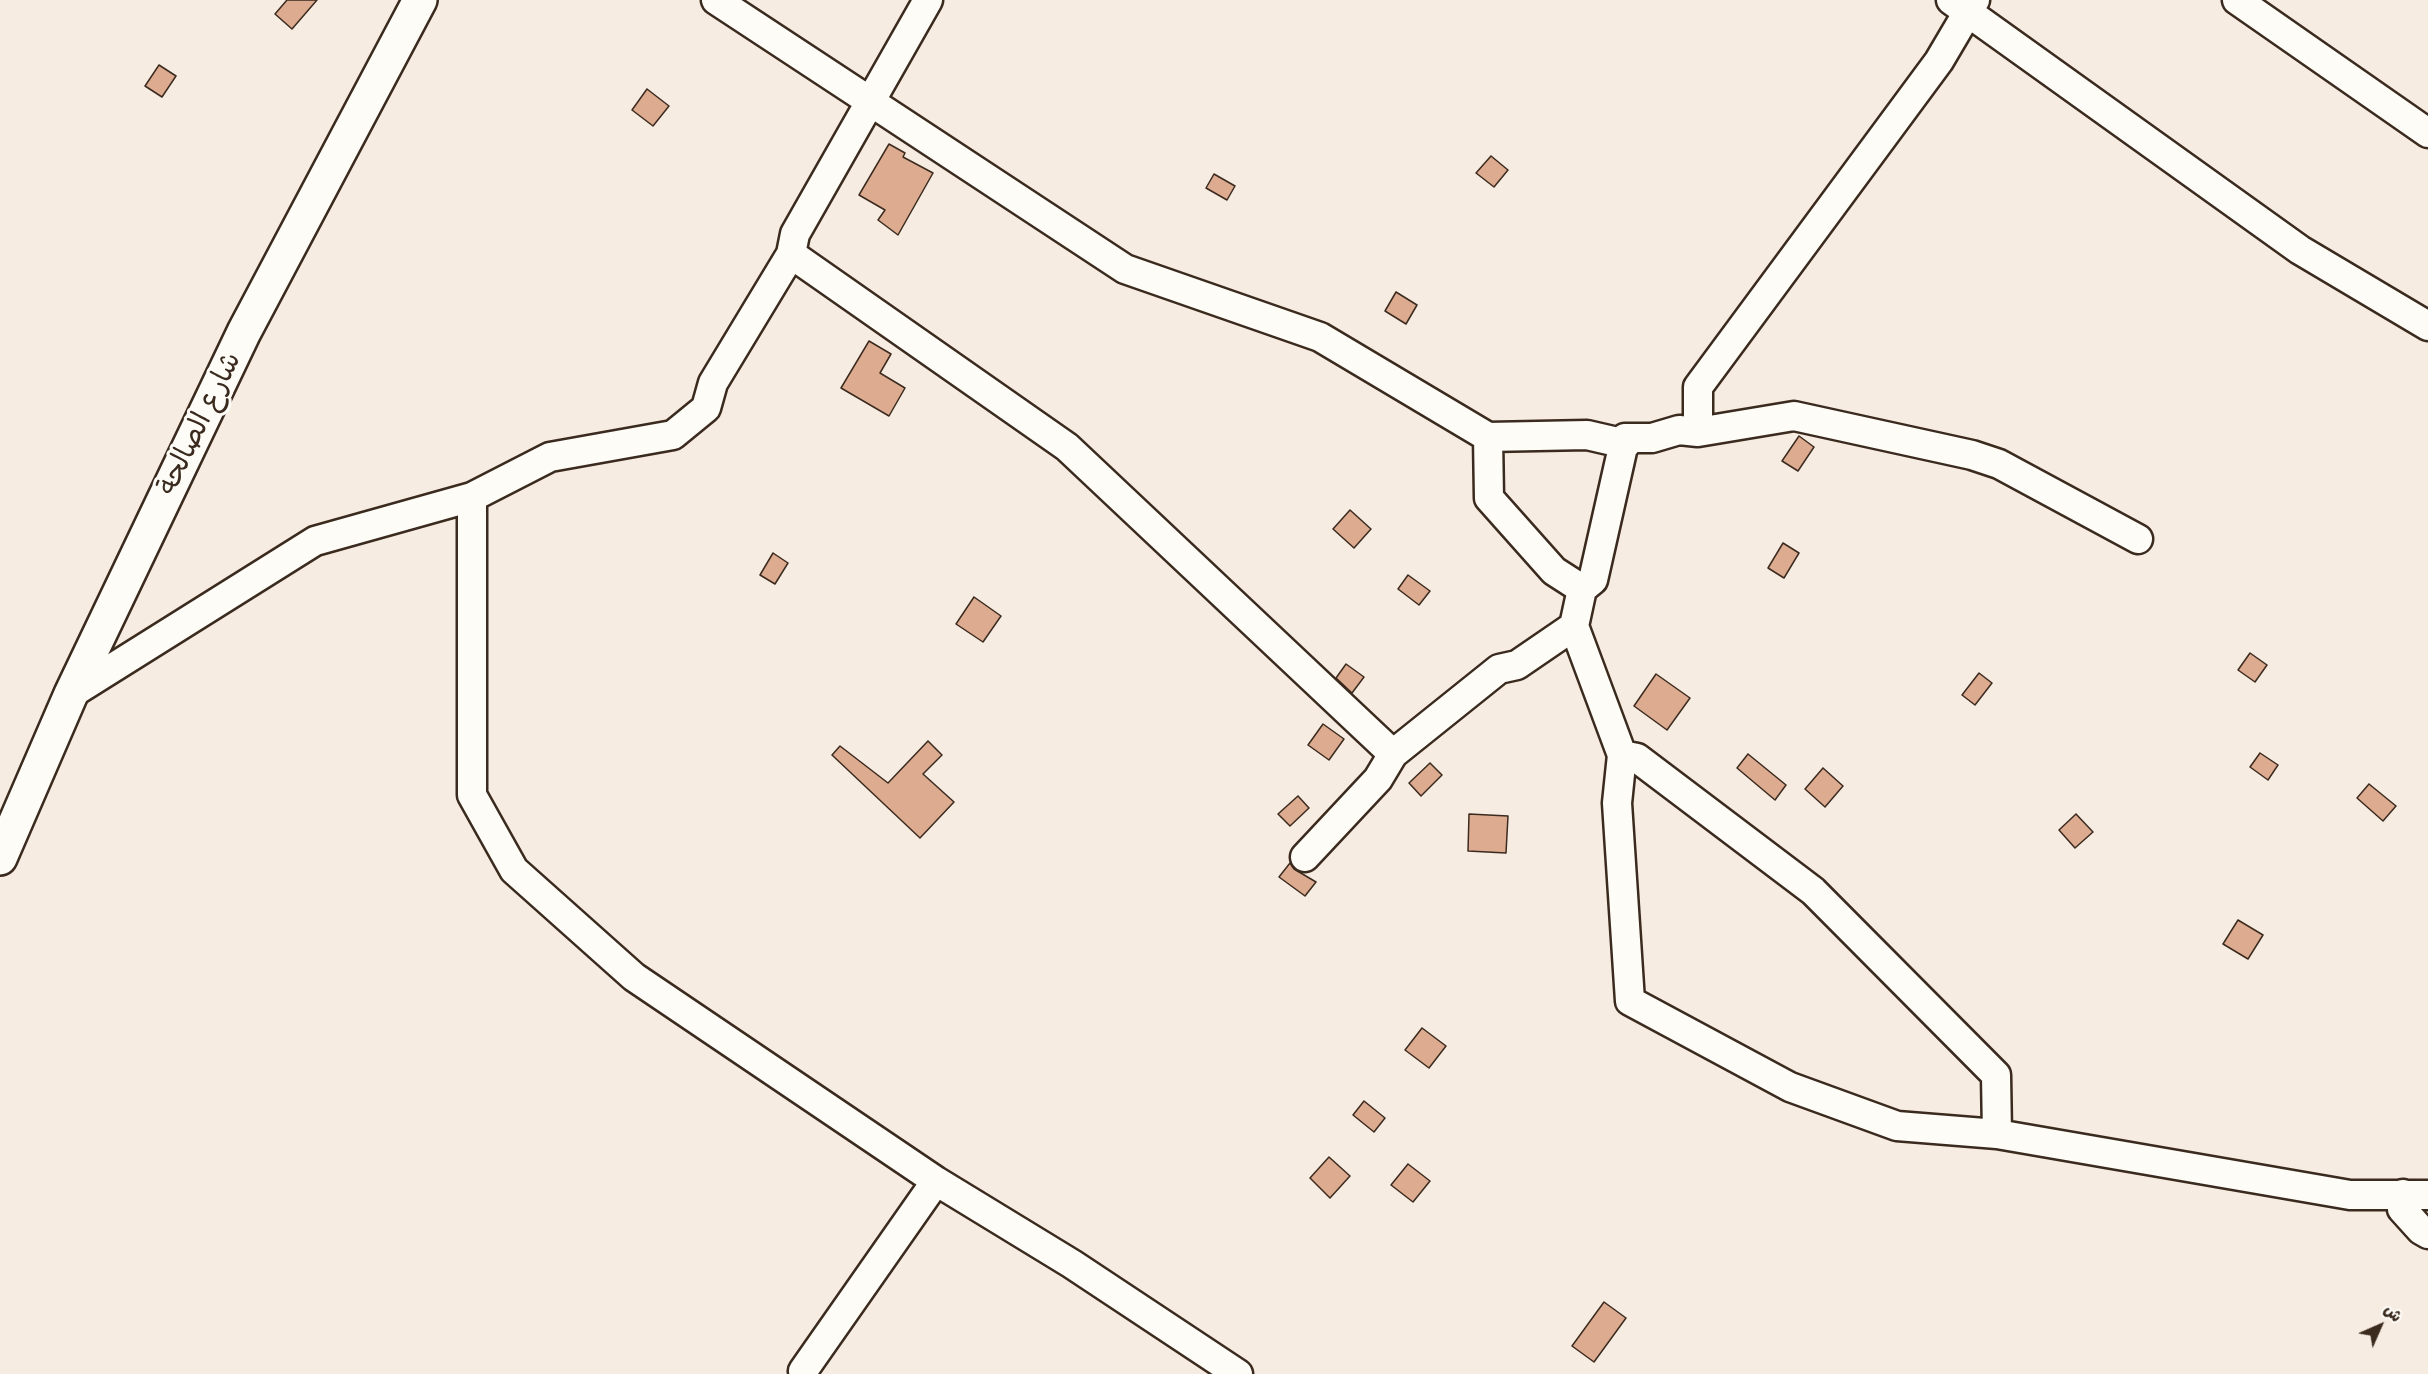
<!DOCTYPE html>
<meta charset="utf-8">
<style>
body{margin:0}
#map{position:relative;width:2428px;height:1374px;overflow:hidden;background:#f7ece2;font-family:Caveat,"Playpen Sans Arabic",sans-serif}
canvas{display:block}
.north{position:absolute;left:2350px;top:1296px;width:60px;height:60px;-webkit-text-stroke:4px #fdfcf7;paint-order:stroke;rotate:45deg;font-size:16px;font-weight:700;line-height:24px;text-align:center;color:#3b2a1e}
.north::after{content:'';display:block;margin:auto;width:21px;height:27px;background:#3b2a1e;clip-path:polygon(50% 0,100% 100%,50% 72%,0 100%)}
</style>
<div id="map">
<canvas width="2428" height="1374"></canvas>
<div class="north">ش</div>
</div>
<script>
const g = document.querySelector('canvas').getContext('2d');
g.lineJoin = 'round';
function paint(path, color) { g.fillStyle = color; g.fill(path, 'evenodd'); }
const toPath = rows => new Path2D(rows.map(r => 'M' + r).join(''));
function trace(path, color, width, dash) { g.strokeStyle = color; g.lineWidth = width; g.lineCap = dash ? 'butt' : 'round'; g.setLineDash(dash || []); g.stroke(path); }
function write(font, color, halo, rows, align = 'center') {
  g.font = font + ' Caveat,"Playpen Sans Arabic",sans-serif'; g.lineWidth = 6; g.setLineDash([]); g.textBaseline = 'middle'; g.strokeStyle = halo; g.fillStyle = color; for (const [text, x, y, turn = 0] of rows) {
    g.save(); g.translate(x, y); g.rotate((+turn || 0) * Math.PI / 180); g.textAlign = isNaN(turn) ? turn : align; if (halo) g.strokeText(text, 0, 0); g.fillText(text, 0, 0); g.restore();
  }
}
const building = toPath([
 [287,0,317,0,292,29,275,14,287,0],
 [159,65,176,76,162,97,145,86,159,65],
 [647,89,669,106,653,126,632,110,647,89],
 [889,144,905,153,903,157,933,173,898,235,878,220,885,210,859,195,889,144],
 [1491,156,1508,170,1494,187,1476,173,1491,156],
 [1214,174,1235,186,1227,200,1206,188,1214,174],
 [1396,292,1417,305,1406,324,1385,311,1396,292],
 [869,341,891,354,880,373,905,388,889,416,841,388,869,341],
 [1799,436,1814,447,1798,471,1782,461,1799,436],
 [1350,510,1371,529,1354,548,1333,529,1350,510],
 [1783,543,1799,553,1784,578,1768,568,1783,543],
 [773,553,788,563,775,584,760,575,773,553],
 [1408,575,1430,591,1419,605,1398,589,1408,575],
 [974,597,1001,616,983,642,956,624,974,597],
 [2250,653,2267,665,2255,682,2238,670,2250,653],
 [1346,664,1364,677,1352,693,1336,678,1346,664],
 [1979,673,1992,683,1975,705,1962,695,1979,673],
 [1656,674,1690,698,1667,730,1634,706,1656,674],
 [1323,724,1344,739,1329,760,1308,745,1323,724],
 [928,741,942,755,923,774,954,802,920,838,832,755,840,746,888,783,928,741],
 [2260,753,2278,765,2268,780,2250,767,2260,753],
 [1748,754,1786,785,1775,800,1737,768,1748,754],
 [1430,763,1442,775,1421,796,1409,783,1430,763],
 [1823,768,1843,786,1825,807,1805,789,1823,768],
 [2369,784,2396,806,2383,821,2357,798,2369,784],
 [1298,796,1309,808,1290,826,1278,814,1298,796],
 [1469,814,1508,816,1506,853,1468,851,1469,814],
 [2076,814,2093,832,2075,848,2059,830,2076,814],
 [1290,863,1294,869,1316,882,1305,896,1279,877,1290,863],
 [2238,920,2263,935,2248,959,2223,944,2238,920],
 [1422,1028,1446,1046,1429,1068,1405,1050,1422,1028],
 [1364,1101,1385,1118,1374,1132,1353,1115,1364,1101],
 [1329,1157,1350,1176,1330,1198,1310,1178,1329,1157],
 [1408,1164,1430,1181,1413,1202,1391,1185,1408,1164],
 [1604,1302,1626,1318,1594,1362,1572,1346,1604,1302]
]);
paint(building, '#ddab90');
trace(building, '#3b2a1e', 1.5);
const minor = toPath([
 [716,0,1125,269,1320,337,1488,437,1587,435,1626,444,1625,438],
 [928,0,795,234,791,254,713,383,706,408,673,435,550,457,472,497,472,795,514,870,634,977,936,1181,1072,1264,1238,1374],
 [1951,0,2300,250,2428,326],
 [2237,0,2428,133],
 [791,254,1067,447,1393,754],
 [1698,432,1698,387,1939,61,1975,0],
 [1488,437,1489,498,1554,571,1582,589],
 [1625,438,1593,580,1582,589,1574,626,1622,755,1617,803,1630,1001,1790,1087,1897,1126,1997,1134,2350,1195,2428,1195],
 [1625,438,1652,438,1679,430,1698,432,1794,416,1972,455,1999,464,2138,539],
 [71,694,315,541,472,497],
 [1622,755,1637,758,1813,891,1996,1075,1997,1134],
 [1305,857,1378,779,1393,754,1499,669,1517,665,1574,626],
 [2403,1194,2402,1209,2421,1230,2428,1234],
 [804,1374,803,1371,936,1181]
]);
const major = toPath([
 [0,858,71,694,244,332,420,0]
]);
trace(minor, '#3b2a1e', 33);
trace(major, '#3b2a1e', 38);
trace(minor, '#fdfcf7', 28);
trace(major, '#fdfcf7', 33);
write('28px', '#3b2a1e', '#fdfcf7', [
 ["شارع الصالحة",200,424,-64]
]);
</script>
